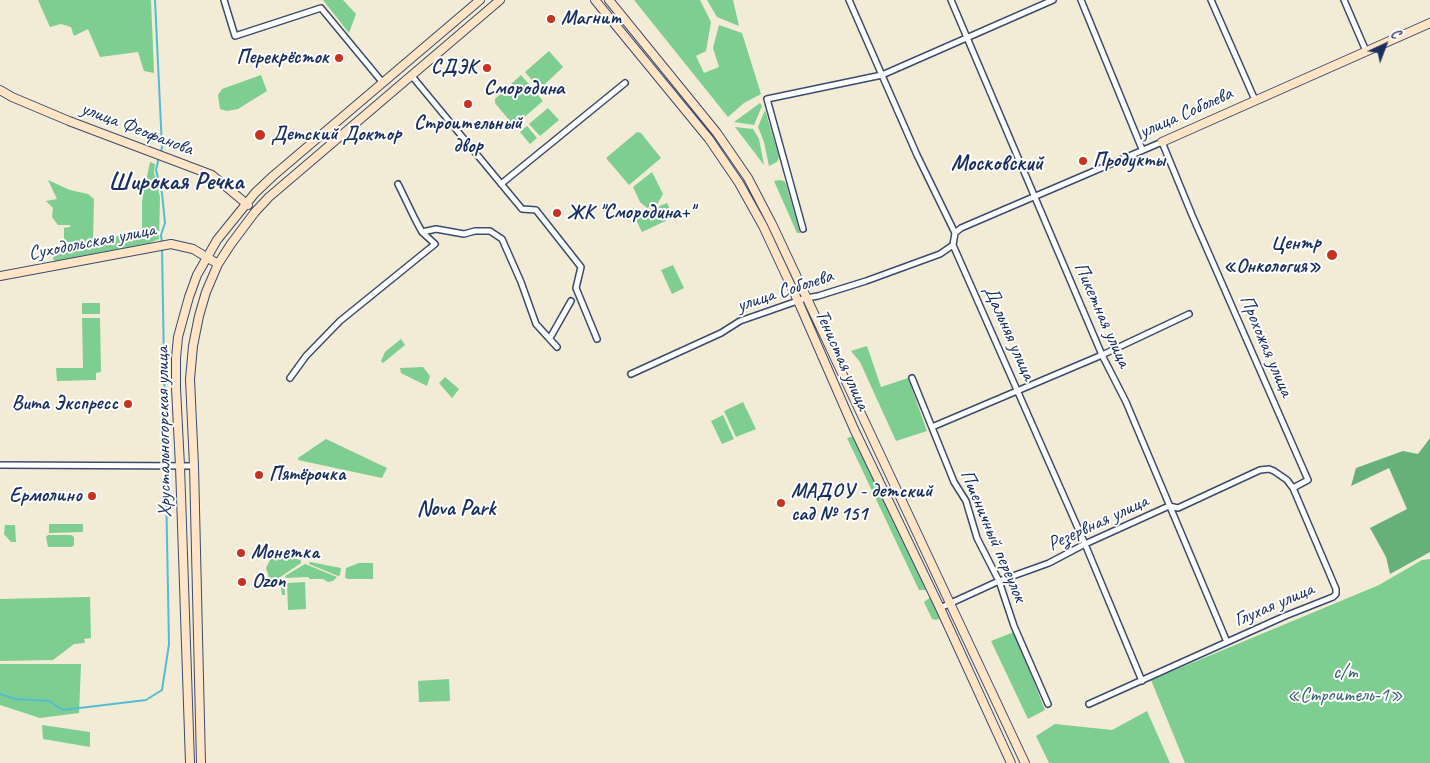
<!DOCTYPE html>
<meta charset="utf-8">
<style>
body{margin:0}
#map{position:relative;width:1430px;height:763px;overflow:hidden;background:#f2ebd5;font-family:Caveat,sans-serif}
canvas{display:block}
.north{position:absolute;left:1360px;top:20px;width:50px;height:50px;-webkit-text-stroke:4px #fff;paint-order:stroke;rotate:43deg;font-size:14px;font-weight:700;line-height:20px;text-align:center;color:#1b2f5e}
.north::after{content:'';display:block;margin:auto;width:18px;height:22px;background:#1b2f5e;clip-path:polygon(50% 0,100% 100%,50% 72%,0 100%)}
</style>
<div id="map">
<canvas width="1430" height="763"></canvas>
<div class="north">С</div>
</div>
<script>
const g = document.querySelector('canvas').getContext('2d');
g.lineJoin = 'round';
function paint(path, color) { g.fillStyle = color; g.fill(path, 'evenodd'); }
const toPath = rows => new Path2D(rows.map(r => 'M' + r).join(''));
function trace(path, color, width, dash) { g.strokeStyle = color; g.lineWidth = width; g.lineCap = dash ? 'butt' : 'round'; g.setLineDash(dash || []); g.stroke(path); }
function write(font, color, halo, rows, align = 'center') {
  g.font = font + ' Caveat,sans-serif'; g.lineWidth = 4; g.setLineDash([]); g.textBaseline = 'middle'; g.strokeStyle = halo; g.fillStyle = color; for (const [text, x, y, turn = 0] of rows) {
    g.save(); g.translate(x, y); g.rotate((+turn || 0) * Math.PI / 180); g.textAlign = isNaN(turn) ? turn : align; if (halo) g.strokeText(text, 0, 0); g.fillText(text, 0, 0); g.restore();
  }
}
paint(toPath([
 [38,0,151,0,154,73,144,71,138,52,100,57,88,29,74,36,71,27,61,24,50,27],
 [323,0,343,0,356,14,349,33],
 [634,0,700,0,711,22,706,51,696,56,704,73,719,67,713,48,719,25,742,33,761,94,744,103,728,117],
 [707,0,733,0,739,26,717,17],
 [549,51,563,67,545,84,543,93,525,72],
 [261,75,267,91,238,109,227,111,220,109,218,95,222,89],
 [521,75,543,101,514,126,495,103,495,99],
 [760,103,762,106,754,125,734,122],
 [548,108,559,120,540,136,529,124],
 [765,110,779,157,777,162,769,166,764,142,758,127],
 [527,126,537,138,530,144,520,132],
 [735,127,753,129,759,139,764,165],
 [637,132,641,133,661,158,629,185,606,158],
 [150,162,155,164,154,172,160,197,159,239,149,243,55,261,53,259,54,251,70,249,70,242,64,242,64,228,70,227,70,225,58,225,52,217,53,208,46,201,57,199,48,180,70,190,88,194,94,199,93,240,142,232,142,201],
 [652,172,663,194,655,208,667,203,674,217,642,232,635,218,655,208,653,206,647,208,640,202,633,187],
 [780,180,784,181,786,184,800,233,797,233,774,181],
 [673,265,684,288,672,294,661,270],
 [82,303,100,303,100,314,82,314],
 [82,318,100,318,101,372,96,373,96,380,57,381,56,368,83,368],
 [401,339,405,345,383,363,381,361,385,352],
 [867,346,881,387,908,378,927,431,896,441,860,362,851,351],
 [423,367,430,376,427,386,401,373,400,368],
 [445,377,459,389,452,398,439,383],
 [743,402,756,429,736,437,724,411],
 [723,415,734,439,722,444,711,421],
 [851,437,855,437,927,590,919,590,847,438],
 [326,439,387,468,382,478,298,460,298,458],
 [49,524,83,524,83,532,49,533],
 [5,525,15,525,16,542,11,542,4,534],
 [48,535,71,535,74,537,74,545,72,547,48,547,46,537],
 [278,555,301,560,301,563,279,578,270,580,266,568,270,560],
 [1430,559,1430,763,1185,763,1151,680,1379,585,1422,560],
 [310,562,341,568,340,575,338,576,309,564],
 [359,563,373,563,373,579,347,579,345,577,346,568],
 [305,564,337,577,333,581,328,582,323,579,310,579,308,577,286,578,285,576],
 [284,579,285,595,282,595,281,588,273,581],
 [305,582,306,609,288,610,287,583],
 [90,597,91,638,84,639,85,643,74,644,53,660,0,661,0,599],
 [931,597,941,618,936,620,932,619,924,602],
 [1014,632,1045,710,1028,719,991,641],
 [0,664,81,664,79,713,40,718,0,705],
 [449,679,450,701,419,702,418,681],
 [1147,711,1170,763,1049,763,1036,736,1055,724,1112,730],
 [42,725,90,732,90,747,43,739]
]), '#7dce90');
paint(toPath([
 [1430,438,1430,552,1390,574,1386,557,1370,528,1407,509,1389,468,1351,486,1356,468,1403,451,1418,454]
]), '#66b17a');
trace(toPath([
 [155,0,162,147,161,152],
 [159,157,156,170,162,193,165,223,161,235,162,243],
 [162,248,165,420],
 [0,694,16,699,49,701,63,710,146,700,162,690,169,644,166,485]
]), '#54bcd1', 2);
const street = toPath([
 [224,0,235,36,321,8,383,83],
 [849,0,917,155,955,233,953,245,1085,544,1142,681],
 [951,0,1102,355,1126,402,1227,642],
 [1081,0,1142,149],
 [1211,0,1255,100],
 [1344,0,1366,51],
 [411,75,522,209,536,210,581,267,576,288,597,339],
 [501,184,625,83],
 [803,229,767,99,882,75,1053,0],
 [422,232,436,229,464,234,475,231,490,231,502,239,521,282,536,324,557,347],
 [955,233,961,228,1162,142,1192,215,1308,480,1293,488],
 [550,338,571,301],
 [631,374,721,333,740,321,806,298,818,296,866,281,940,254,953,245],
 [290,378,306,356,340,321,435,244,422,232,415,219,398,184],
 [912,378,954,482,966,501,977,538,999,581,1014,626,1048,704],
 [932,427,1102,355,1189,314],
 [0,465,194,466],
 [940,608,999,581,1049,563,1085,544,1169,506,1178,508,1260,470,1269,469,1274,471,1287,480,1293,488,1336,589,1336,594,1333,597,1285,616,1089,704]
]);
const secondary = toPath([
 [595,0,709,139,739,183,763,226,798,301,854,429,940,608,1011,763],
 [609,0,717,133,748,178,772,224,1025,763],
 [0,90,12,97,69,121,212,175,248,205],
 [1162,142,1430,23],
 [0,276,171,244,193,249,218,264],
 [190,763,180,466,176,388,176,358,178,337,189,297,197,275,217,240,255,193,273,176,480,0],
 [201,763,194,466,190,379,193,346,199,316,206,292,218,264,231,244,255,212,269,197,500,0]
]);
trace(street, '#3b4b70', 8);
trace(secondary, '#3b4b70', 10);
trace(street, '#fff', 5);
trace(secondary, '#ffe4c6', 8);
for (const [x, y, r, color] of [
 [551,19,5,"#c8321e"],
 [339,58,5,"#c8321e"],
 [487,68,5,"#c8321e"],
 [468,104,5,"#c8321e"],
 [260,135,6,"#c8321e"],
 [1083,161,5,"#c8321e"],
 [557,213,5,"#c8321e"],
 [1332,255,6,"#c8321e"],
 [128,404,5,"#c8321e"],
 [259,475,5,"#c8321e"],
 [92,496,5,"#c8321e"],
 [781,503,5,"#c8321e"],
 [241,553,5,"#c8321e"],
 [242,582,5,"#c8321e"]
]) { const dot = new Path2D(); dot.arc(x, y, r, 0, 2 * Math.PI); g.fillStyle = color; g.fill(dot); trace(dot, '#fff', 2); }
write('bold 20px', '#1b2f5e', '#fff', [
 ["Магнит",561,19],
 ["Перекрёсток",329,58,"right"],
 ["СДЭК",477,68,"right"],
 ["Строительный",468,124,"center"],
 ["двор",468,147,"center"],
 ["Детский Доктор",271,135],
 ["Продукты",1093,161],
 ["ЖК \"Смородина+\"",567,213],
 ["Центр",1321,244,"right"],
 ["«Онкология»",1321,267,"right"],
 ["Вита Экспресс",118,404,"right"],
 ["Пятёрочка",269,475],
 ["МАДОУ - детский",791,492],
 ["сад № 151",791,515],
 ["Ермолино",82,496,"right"],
 ["Монетка",251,553],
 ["Ozon",252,582]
], 'left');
write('20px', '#1b2f5e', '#fff', [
 ["улица Соболева",1186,113,-24],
 ["улица Феофанова",137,129,21],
 ["Суходольская улица",92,242,-11],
 ["улица Соболева",785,291,-18],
 ["Пикетная улица",1102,315,66],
 ["Дальняя улица",1009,333,66],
 ["Прохожая улица",1266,346,67],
 ["Тенистая улица",842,360,66],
 ["Хрустальногорская улица",164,432,-91],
 ["Резервная улица",1098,523,-25],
 ["Пшеничный переулок",993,536,67],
 ["Глухая улица",1274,605,-23]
]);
write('20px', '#385f6d', '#fff', [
 ["с/т",1345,673],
 ["«Строитель-1»",1345,696]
]);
write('bold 21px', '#1b2f5e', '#fff', [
 ["Смородина",524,88]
]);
write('bold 22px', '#1b2f5e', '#fff', [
 ["Московский",997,164],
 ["Nova Park",456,509]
]);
write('bold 25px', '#1b2f5e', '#fff', [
 ["Широкая Речка",176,182]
]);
</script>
